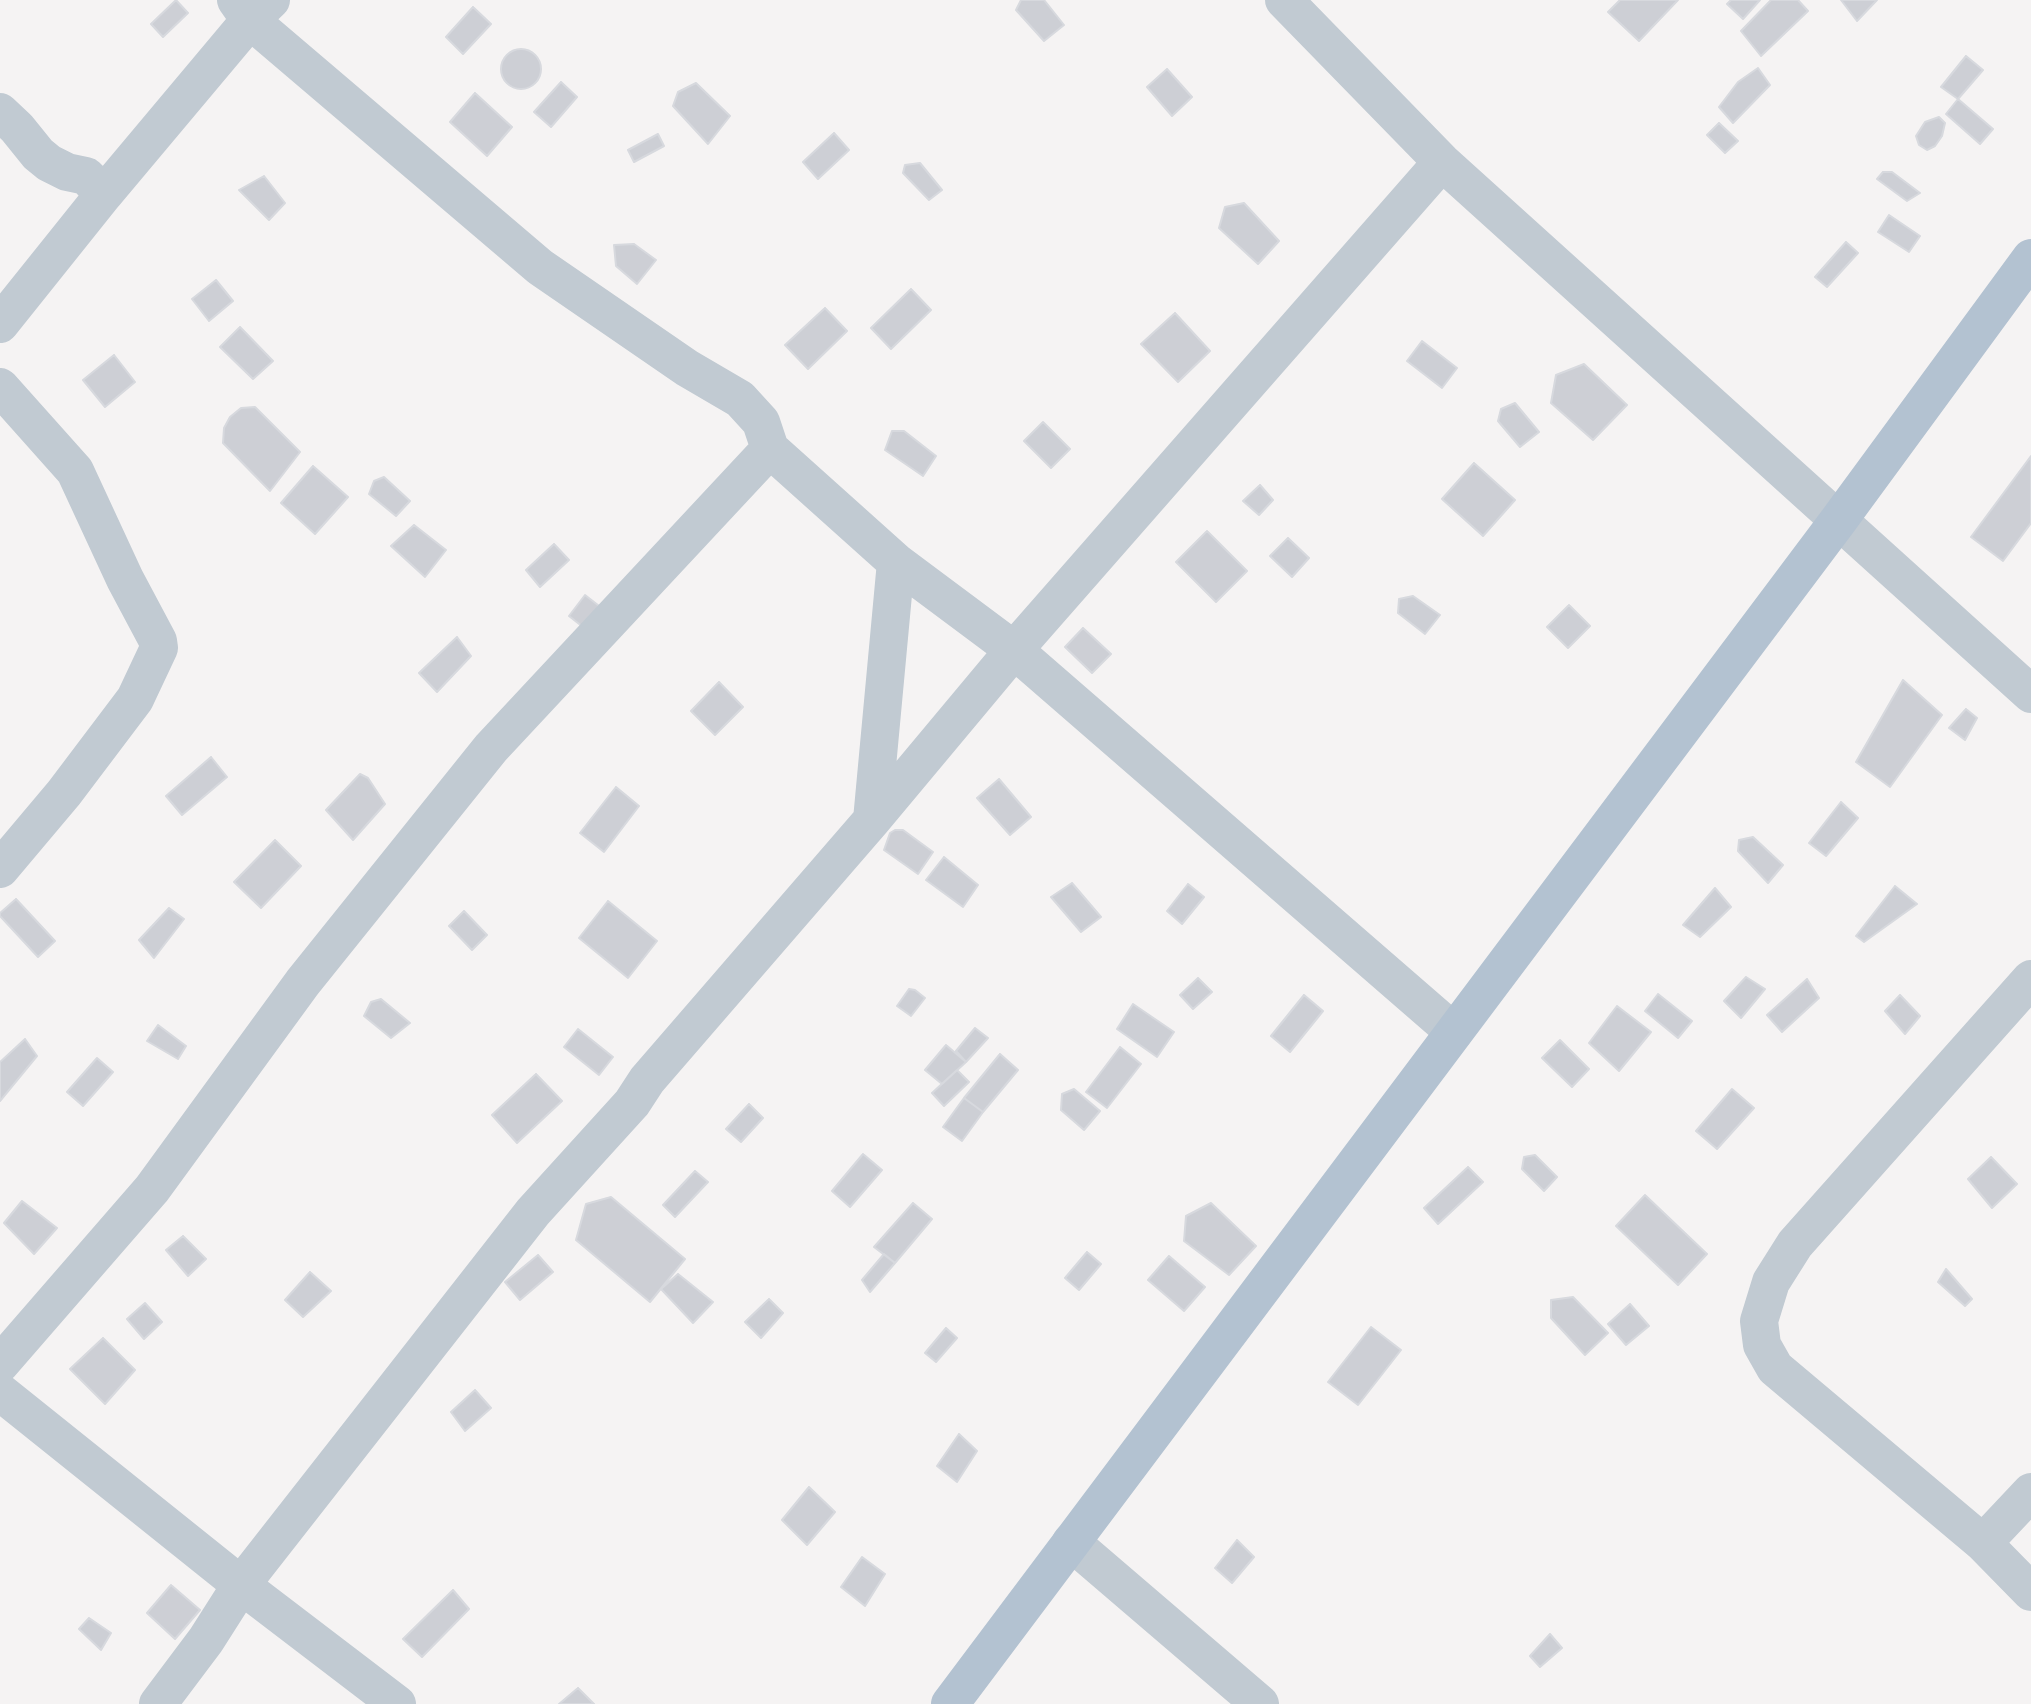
<!DOCTYPE html>
<style>
body{margin:0}
canvas{display:block;background:#f5f3f3}
</style>
<canvas width="2031" height="1704"></canvas>
<script>
const g = document.querySelector('canvas').getContext('2d');
g.lineJoin = 'round';
function paint(path, color) { g.fillStyle = color; g.fill(path, 'evenodd'); }
const toPath = rows => new Path2D(rows.map(r => 'M' + r).join(''));
function trace(path, color, width, dash) { g.strokeStyle = color; g.lineWidth = width; g.lineCap = dash ? 'butt' : 'round'; g.setLineDash(dash || []); g.stroke(path); }
const building = toPath([
 [176,0,188,13,163,37,151,24,176,0],
 [1021,0,1044,0,1064,25,1044,41,1016,10,1021,0],
 [1620,0,1678,0,1639,41,1608,12,1620,0],
 [1731,0,1760,0,1743,19,1727,4,1731,0],
 [1771,0,1798,0,1808,11,1761,56,1741,31,1771,0],
 [1841,0,1877,0,1857,21,1841,0],
 [473,7,491,24,463,54,446,37,473,7],
 '501 69a20 20 0 1 1 40 0a20 20 0 1 1-40 0Z',
 [1966,56,1983,70,1958,99,1941,87,1966,56],
 [1758,68,1770,85,1733,123,1719,107,1738,82,1758,68],
 [1167,69,1192,97,1172,116,1147,87,1167,69],
 [561,82,577,97,551,127,534,112,561,82],
 [696,83,730,116,708,144,673,106,678,92,696,83],
 [475,93,512,127,487,156,450,122,475,93],
 [1958,99,1993,129,1980,144,1946,114,1958,99],
 [1939,117,1945,123,1942,136,1935,146,1927,150,1919,145,1916,136,1925,122,1939,117],
 [1719,123,1738,141,1725,153,1707,135,1719,123],
 [834,133,849,150,818,179,803,162,834,133],
 [658,134,664,146,634,162,628,150,658,134],
 [920,163,942,190,929,200,903,173,905,165,920,163],
 [1883,172,1892,172,1920,193,1907,201,1877,179,1883,172],
 [264,176,285,203,269,220,239,190,264,176],
 [1244,203,1279,241,1258,264,1219,228,1225,207,1244,203],
 [1889,215,1920,236,1909,252,1878,232,1889,215],
 [1846,242,1858,253,1827,287,1815,277,1846,242],
 [634,244,656,260,637,284,616,266,614,245,634,244],
 [216,280,233,301,209,321,192,299,216,280],
 [911,289,931,310,891,349,871,328,911,289],
 [825,308,847,331,808,369,785,345,825,308],
 [1175,313,1210,351,1178,382,1141,344,1175,313],
 [240,327,273,361,253,379,220,347,240,327],
 [1422,341,1457,368,1442,388,1407,361,1422,341],
 [114,355,135,382,105,407,83,380,114,355],
 [1584,364,1627,405,1593,440,1551,403,1556,375,1584,364],
 [1515,403,1539,432,1520,447,1498,421,1501,409,1515,403],
 [255,407,300,452,270,491,223,443,224,428,230,417,241,408,255,407],
 [1043,422,1070,449,1051,468,1024,441,1043,422],
 [892,431,904,431,936,456,923,476,885,450,892,431],
 [2031,456,2031,523,2003,561,1971,537,2031,456],
 [1474,463,1515,500,1483,536,1442,499,1474,463],
 [313,466,348,497,315,534,281,503,313,466],
 [384,477,410,501,396,516,369,494,374,481,384,477],
 [1260,485,1273,500,1259,515,1243,501,1260,485],
 [414,525,446,550,425,577,391,546,414,525],
 [1207,531,1247,571,1216,602,1176,562,1207,531],
 [1288,538,1309,558,1292,577,1270,556,1288,538],
 [554,544,569,560,540,587,526,570,554,544],
 [585,595,603,609,588,631,569,616,585,595],
 [1413,596,1440,615,1425,634,1398,613,1399,599,1413,596],
 [1569,605,1590,626,1568,648,1547,627,1569,605],
 [1083,628,1111,654,1092,673,1065,647,1083,628],
 [457,637,471,656,437,692,419,673,457,637],
 [1903,680,1942,715,1890,787,1856,762,1903,680],
 [719,682,743,707,715,735,691,711,719,682],
 [1966,709,1977,718,1965,740,1949,728,1966,709],
 [211,757,227,777,182,815,166,796,211,757],
 [360,774,368,778,385,804,353,840,326,810,360,774],
 [999,779,1031,817,1010,835,977,798,999,779],
 [616,787,639,806,604,852,580,833,616,787],
 [1841,802,1858,818,1826,856,1809,843,1841,802],
 [895,830,903,830,933,852,918,874,884,850,890,833,895,830],
 [1753,837,1783,865,1768,883,1738,851,1739,840,1753,837],
 [275,840,301,866,261,908,234,882,275,840],
 [944,857,978,885,963,907,926,880,944,857],
 [1072,883,1101,917,1081,932,1051,897,1072,883],
 [1188,884,1204,897,1182,924,1167,911,1188,884],
 [1895,886,1917,904,1864,942,1856,936,1895,886],
 [1715,888,1731,907,1700,937,1683,925,1715,888],
 [16,899,55,941,38,957,0,916,0,913,16,899],
 [608,901,657,941,628,978,579,938,608,901],
 [169,908,184,919,154,958,139,940,169,908],
 [464,911,487,935,472,950,449,926,464,911],
 [1746,977,1765,989,1741,1018,1724,1001,1746,977],
 [1198,978,1212,992,1193,1009,1180,995,1198,978],
 [1807,979,1819,998,1782,1032,1767,1015,1807,979],
 [909,989,915,990,925,998,911,1016,897,1006,909,989],
 [1658,994,1692,1021,1678,1038,1645,1011,1658,994],
 [1304,995,1323,1011,1290,1052,1271,1036,1304,995],
 [1900,995,1920,1016,1905,1034,1885,1011,1900,995],
 [381,999,410,1023,391,1038,364,1016,371,1002,381,999],
 [1133,1004,1174,1032,1157,1057,1117,1029,1133,1004],
 [1617,1006,1651,1032,1619,1071,1589,1043,1617,1006],
 [158,1025,186,1046,178,1059,147,1041,158,1025],
 [975,1028,988,1038,966,1062,956,1051,975,1028],
 [578,1029,613,1057,599,1075,564,1047,578,1029],
 [25,1039,37,1056,0,1101,0,1062,25,1039],
 [1560,1040,1589,1069,1572,1087,1542,1058,1560,1040],
 [946,1045,966,1062,942,1084,925,1070,946,1045],
 [1120,1047,1141,1064,1107,1108,1086,1092,1120,1047],
 [1000,1054,1018,1070,983,1112,964,1098,1000,1054],
 [97,1058,113,1072,83,1106,67,1092,97,1058],
 [957,1070,969,1082,944,1106,932,1093,957,1070],
 [536,1074,562,1101,517,1143,492,1115,536,1074],
 [1074,1089,1100,1111,1084,1130,1061,1110,1062,1094,1074,1089],
 [1732,1089,1754,1108,1717,1149,1696,1131,1732,1089],
 [964,1098,983,1112,962,1141,943,1127,964,1098],
 [749,1104,763,1118,741,1142,726,1129,749,1104],
 [863,1154,882,1170,850,1207,832,1191,863,1154],
 [1535,1155,1557,1177,1544,1191,1522,1169,1524,1157,1535,1155],
 [1991,1157,2017,1184,1992,1208,1968,1179,1991,1157],
 [1468,1167,1483,1182,1438,1224,1424,1208,1468,1167],
 [695,1171,708,1182,675,1217,663,1205,695,1171],
 [1645,1195,1707,1254,1678,1285,1616,1226,1645,1195],
 [611,1197,685,1259,650,1302,576,1240,586,1204,611,1197],
 [22,1201,57,1228,34,1254,4,1223,22,1201],
 [913,1203,932,1219,895,1263,874,1247,913,1203],
 [1211,1203,1256,1246,1229,1275,1184,1241,1186,1216,1211,1203],
 [183,1236,206,1259,188,1276,166,1250,183,1236],
 [1087,1252,1101,1264,1079,1290,1065,1278,1087,1252],
 [884,1254,895,1263,870,1292,862,1280,884,1254],
 [538,1255,553,1272,520,1300,505,1282,538,1255],
 [1169,1256,1205,1287,1184,1311,1148,1280,1169,1256],
 [1946,1269,1972,1299,1965,1306,1938,1282,1946,1269],
 [310,1272,331,1291,303,1317,285,1300,310,1272],
 [678,1274,713,1302,693,1323,661,1289,678,1274],
 [1573,1297,1608,1333,1585,1355,1551,1318,1551,1300,1573,1297],
 [769,1299,783,1313,761,1338,745,1322,769,1299],
 [145,1303,162,1322,144,1339,127,1319,145,1303],
 [1630,1304,1649,1326,1626,1345,1608,1324,1630,1304],
 [1371,1327,1401,1350,1358,1405,1328,1382,1371,1327],
 [946,1328,957,1338,936,1362,925,1353,946,1328],
 [103,1338,135,1370,105,1404,70,1369,103,1338],
 [475,1390,491,1408,465,1431,451,1412,475,1390],
 [959,1434,977,1451,957,1482,937,1466,959,1434],
 [809,1487,835,1512,807,1545,782,1520,809,1487],
 [1237,1540,1254,1557,1232,1583,1215,1568,1237,1540],
 [862,1557,885,1574,865,1606,841,1587,862,1557],
 [171,1585,200,1610,175,1639,147,1613,171,1585],
 [453,1590,469,1609,422,1657,403,1639,453,1590],
 [89,1618,111,1633,101,1650,79,1629,89,1618],
 [1550,1634,1562,1648,1540,1667,1530,1656,1550,1634],
 [578,1688,594,1704,559,1704,578,1688]
]);
paint(building, '#cdcfd5');
trace(building, '#d7d9de', 2);
trace(toPath([
 [236,0,250,20,540,267,687,368,740,399,761,422,770,449,896,562,1014,650,1454,1032],
 [1284,0,1442,162,2031,694],
 [0,112,17,128,38,154,49,163,67,172,86,176,104,194],
 [0,324,104,194,250,20,271,0],
 [0,387,75,471,125,579,158,641,159,648,135,699,64,793,0,869],
 [872,820,896,562],
 [2031,979,1795,1244,1771,1282,1759,1321,1762,1345,1775,1368,1983,1543,2031,1592],
 [0,1364,152,1189,303,982,491,748,770,449],
 [0,1392,241,1585,397,1704],
 [1071,1542,1260,1704],
 [1983,1543,2031,1492],
 [158,1704,206,1640,241,1585,533,1212,632,1103,647,1080,872,820,1014,650,1442,162]
]), '#c1cad2', 38);
trace(toPath([
 [950,1704,1838,521,2031,258]
]), '#b3c2d1', 38);
</script>
